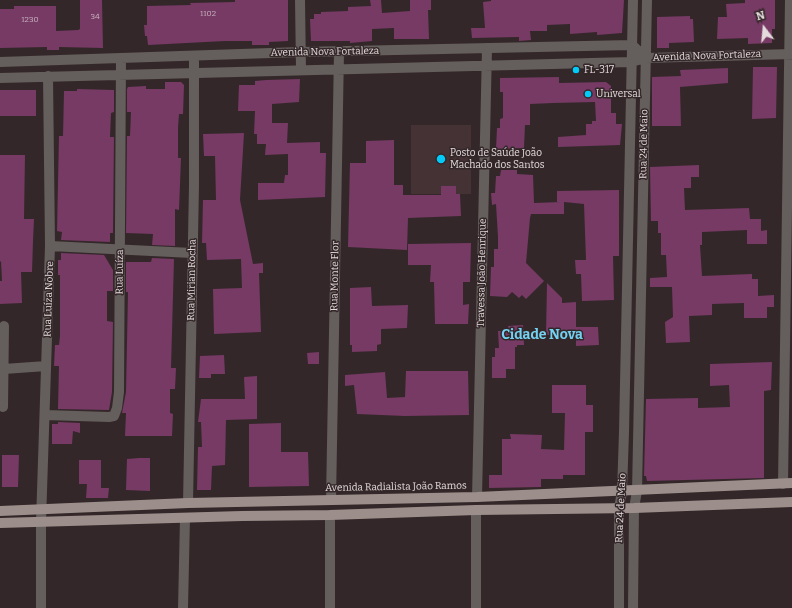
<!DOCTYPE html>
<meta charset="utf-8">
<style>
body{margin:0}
#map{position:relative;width:792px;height:608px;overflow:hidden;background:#342729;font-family:Bitter,serif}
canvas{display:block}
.north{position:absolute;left:744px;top:8px;width:40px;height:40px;-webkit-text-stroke:3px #342729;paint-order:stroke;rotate:344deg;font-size:11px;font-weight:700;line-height:16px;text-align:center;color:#e4dbdc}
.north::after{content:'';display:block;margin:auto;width:14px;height:18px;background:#e4dbdc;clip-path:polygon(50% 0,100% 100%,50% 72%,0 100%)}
</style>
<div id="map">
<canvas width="792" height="608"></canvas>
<div class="north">N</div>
</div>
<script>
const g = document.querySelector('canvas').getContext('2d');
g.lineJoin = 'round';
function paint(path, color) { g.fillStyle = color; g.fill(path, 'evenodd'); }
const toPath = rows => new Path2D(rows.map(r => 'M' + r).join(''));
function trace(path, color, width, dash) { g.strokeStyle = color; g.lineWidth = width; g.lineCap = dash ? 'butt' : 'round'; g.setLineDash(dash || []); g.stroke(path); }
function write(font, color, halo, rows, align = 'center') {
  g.font = font + ' Bitter,serif'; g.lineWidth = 3; g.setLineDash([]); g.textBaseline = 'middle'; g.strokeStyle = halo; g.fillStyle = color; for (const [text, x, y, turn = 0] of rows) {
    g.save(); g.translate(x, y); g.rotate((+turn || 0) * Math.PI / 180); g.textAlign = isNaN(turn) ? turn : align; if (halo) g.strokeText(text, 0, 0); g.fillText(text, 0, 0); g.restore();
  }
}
paint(toPath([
 [411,125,471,125,471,194,411,194]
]), '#453235');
paint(toPath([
 [80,0,102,0,103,48,59,47,59,50,47,50,47,47,0,48,0,9,14,9,14,6,56,6,56,31,78,30,80,29],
 [235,0,288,0,288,41,269,42,269,45,252,45,252,41,225,41,148,45,147,36,145,36,144,25,147,25,147,6,191,5,190,3,235,2],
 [370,0,381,0,382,13,410,11,410,0,431,0,431,10,428,10,429,39,394,39,394,28,372,29,372,41,350,43,350,41,311,41,310,19,314,19,314,14,321,14,321,12,348,11,348,7,371,6],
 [491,0,624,0,622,33,597,35,597,32,570,34,570,24,547,25,547,31,530,31,531,40,519,41,519,37,472,38,471,28,485,28,483,2,491,1],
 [745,0,775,0,775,29,772,29,772,43,748,44,748,38,717,39,718,17,727,17,726,4,745,3],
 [690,16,690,19,693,19,694,42,669,43,669,48,657,48,657,17],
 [753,67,777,67,776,118,752,119],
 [728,68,728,83,680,87,681,126,652,126,652,77,681,76,680,70],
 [559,77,559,83,606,82,611,86,611,113,616,113,616,124,622,124,620,145,558,147,558,137,586,135,586,124,592,124,592,121,596,121,595,102,553,103,530,104,530,125,525,125,524,148,496,149,497,128,500,128,500,119,503,118,503,92,500,92,500,78],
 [300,79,299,102,272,104,272,123,288,123,287,143,320,142,320,153,326,153,325,197,258,200,258,183,284,183,285,175,288,175,288,154,265,155,266,144,257,144,257,134,254,134,255,111,238,111,239,85,255,85,255,81,266,80],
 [165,82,181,82,184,85,183,114,179,114,178,128,178,158,181,158,179,210,175,209,175,246,152,245,153,234,126,233,127,136,130,136,131,112,127,112,127,89,128,87,146,86,146,89,165,89],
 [77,89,114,90,114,112,111,113,110,137,114,137,113,233,110,233,110,242,61,240,62,232,57,231,59,136,63,136,64,91,77,91],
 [0,90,36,90,36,116,0,116],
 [244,133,240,200,253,264,263,263,263,273,259,273,261,332,214,334,213,289,242,288,241,259,207,260,206,243,202,243,203,200,216,200,215,156,204,156,203,134],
 [394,140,394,185,403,185,403,195,441,195,441,186,456,186,456,194,460,194,461,216,408,218,407,250,348,247,350,163,366,163,366,141],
 [0,155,25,155,24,219,34,219,33,241,32,272,21,272,22,303,0,304,0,281,2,281,1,261,0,262],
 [699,165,699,177,691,177,691,188,684,188,685,210,749,208,750,219,761,219,761,231,767,230,767,244,747,244,747,230,702,232,702,245,700,245,702,276,752,274,752,279,758,279,758,296,774,295,774,307,767,307,767,318,744,318,744,303,712,304,712,315,689,316,690,342,666,343,665,322,673,317,672,287,650,287,650,278,667,277,666,255,661,255,661,233,658,233,658,221,651,221,650,167],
 [501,170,517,170,517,174,533,175,534,203,561,202,557,202,557,191,619,190,619,256,613,256,614,300,582,301,581,274,576,274,575,260,586,260,584,204,564,202,564,214,531,214,530,218,526,263,544,281,526,299,522,295,519,298,512,292,507,297,490,296,491,267,494,267,494,249,498,249,498,237,496,204,492,205,491,193,495,193,496,176,500,176],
 [471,243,470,282,463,282,463,305,469,304,468,324,435,324,434,282,430,282,431,265,408,265,408,244],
 [61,253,104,255,113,270,113,291,107,291,107,321,113,322,112,392,109,410,58,409,59,366,54,366,55,345,59,345,60,336,60,275,58,275,58,260,61,260],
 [152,258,174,259,171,368,176,368,175,389,170,389,170,413,173,414,172,436,125,436,126,413,122,413,126,392,128,292,126,292,126,262,151,262],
 [547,283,562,298,562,303,576,302,576,327,598,327,599,345,576,346,576,334,546,335],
 [371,287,372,306,408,305,407,328,381,329,381,344,377,345,377,351,352,352,352,345,350,345,350,288],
 [523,325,524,345,517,345,517,347,515,347,515,369,506,369,506,378,492,378,492,357,495,357,495,348,499,348,498,331,509,331,508,326],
 [319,352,319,364,308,364,307,353],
 [224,355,225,374,211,374,211,378,199,378,200,356],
 [772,362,771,390,764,391,764,478,647,481,646,476,644,476,646,399,698,398,698,408,730,407,729,385,710,386,710,364],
 [406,371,468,371,469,415,405,416,357,414,354,385,345,386,345,375,385,372,387,398,405,397],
 [257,376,257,419,226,420,225,465,212,466,211,490,197,490,198,447,202,447,201,422,198,422,201,399,245,399,244,377],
 [552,385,586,385,586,405,593,405,593,432,585,432,585,475,563,475,563,479,541,479,541,487,489,488,489,475,502,475,502,439,511,439,510,434,542,435,541,449,564,450,565,413,552,413],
 [58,422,80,423,80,433,73,431,72,444,52,444,52,424,58,424],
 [281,423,281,452,308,452,309,486,249,487,249,424],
 [2,455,19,455,18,487,2,487],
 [139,458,150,458,150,491,126,490,127,459],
 [79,460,101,460,101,488,109,488,108,498,86,498,87,484,79,484]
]), '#763a65');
trace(toPath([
 [300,0,301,69],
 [0,62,301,52,632,45,646,58],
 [0,78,631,62,646,58,792,54],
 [50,246,192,253],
 [4,369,46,366],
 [3,407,4,326],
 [45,415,109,417,114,416,117,408,119,392,121,58],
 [783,484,790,0],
 [477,497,487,48],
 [331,500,339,52],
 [188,503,194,185,194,56],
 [330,515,330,608],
 [41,608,41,522,50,246,48,76],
 [183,608,185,518],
 [476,608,476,510],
 [619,608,619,508,622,492,624,432,633,0],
 [633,608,634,508,637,491,647,0]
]), '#645e5c', 10);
trace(toPath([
 [0,511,188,503,477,497,792,483],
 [0,523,242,516,330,515,476,510,634,508,792,502]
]), '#9c8f8b', 10);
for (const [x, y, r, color] of [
 [576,70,4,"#02cbf9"],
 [588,94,4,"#02cbf9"],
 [441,159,5,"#02cbf9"]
]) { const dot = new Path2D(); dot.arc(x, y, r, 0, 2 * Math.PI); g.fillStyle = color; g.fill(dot); trace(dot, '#342729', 1.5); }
write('8px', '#c8b3be', null, [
 ["1102",208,14],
 ["34",95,17],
 ["1230",30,20]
]);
write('10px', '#e4dbdc', '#342729', [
 ["Avenida Nova Fortaleza",325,52,-1],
 ["Avenida Nova Fortaleza",707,56,-2],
 ["Rua 24 de Maio",644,144,-89],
 ["Rua Luíza",120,272,-89],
 ["Travessa João Henrique",482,273,-89],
 ["Rua Monte Flor",335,276,-89],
 ["Rua Mirian Rocha",192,280,-89],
 ["Rua Luíza Nobre",49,299,-88],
 ["Avenida Radialista João Ramos",396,487,-1],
 ["Rua 24 de Maio",621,508,-87]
]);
write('10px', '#e4dbdc', '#342729', [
 ["FL-317",584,70],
 ["Universal",596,94],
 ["Posto de Saúde João",450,153],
 ["Machado dos Santos",450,165]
], 'left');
write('bold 14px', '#73d2f2', '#342729', [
 ["Cidade Nova",542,335]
]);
</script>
